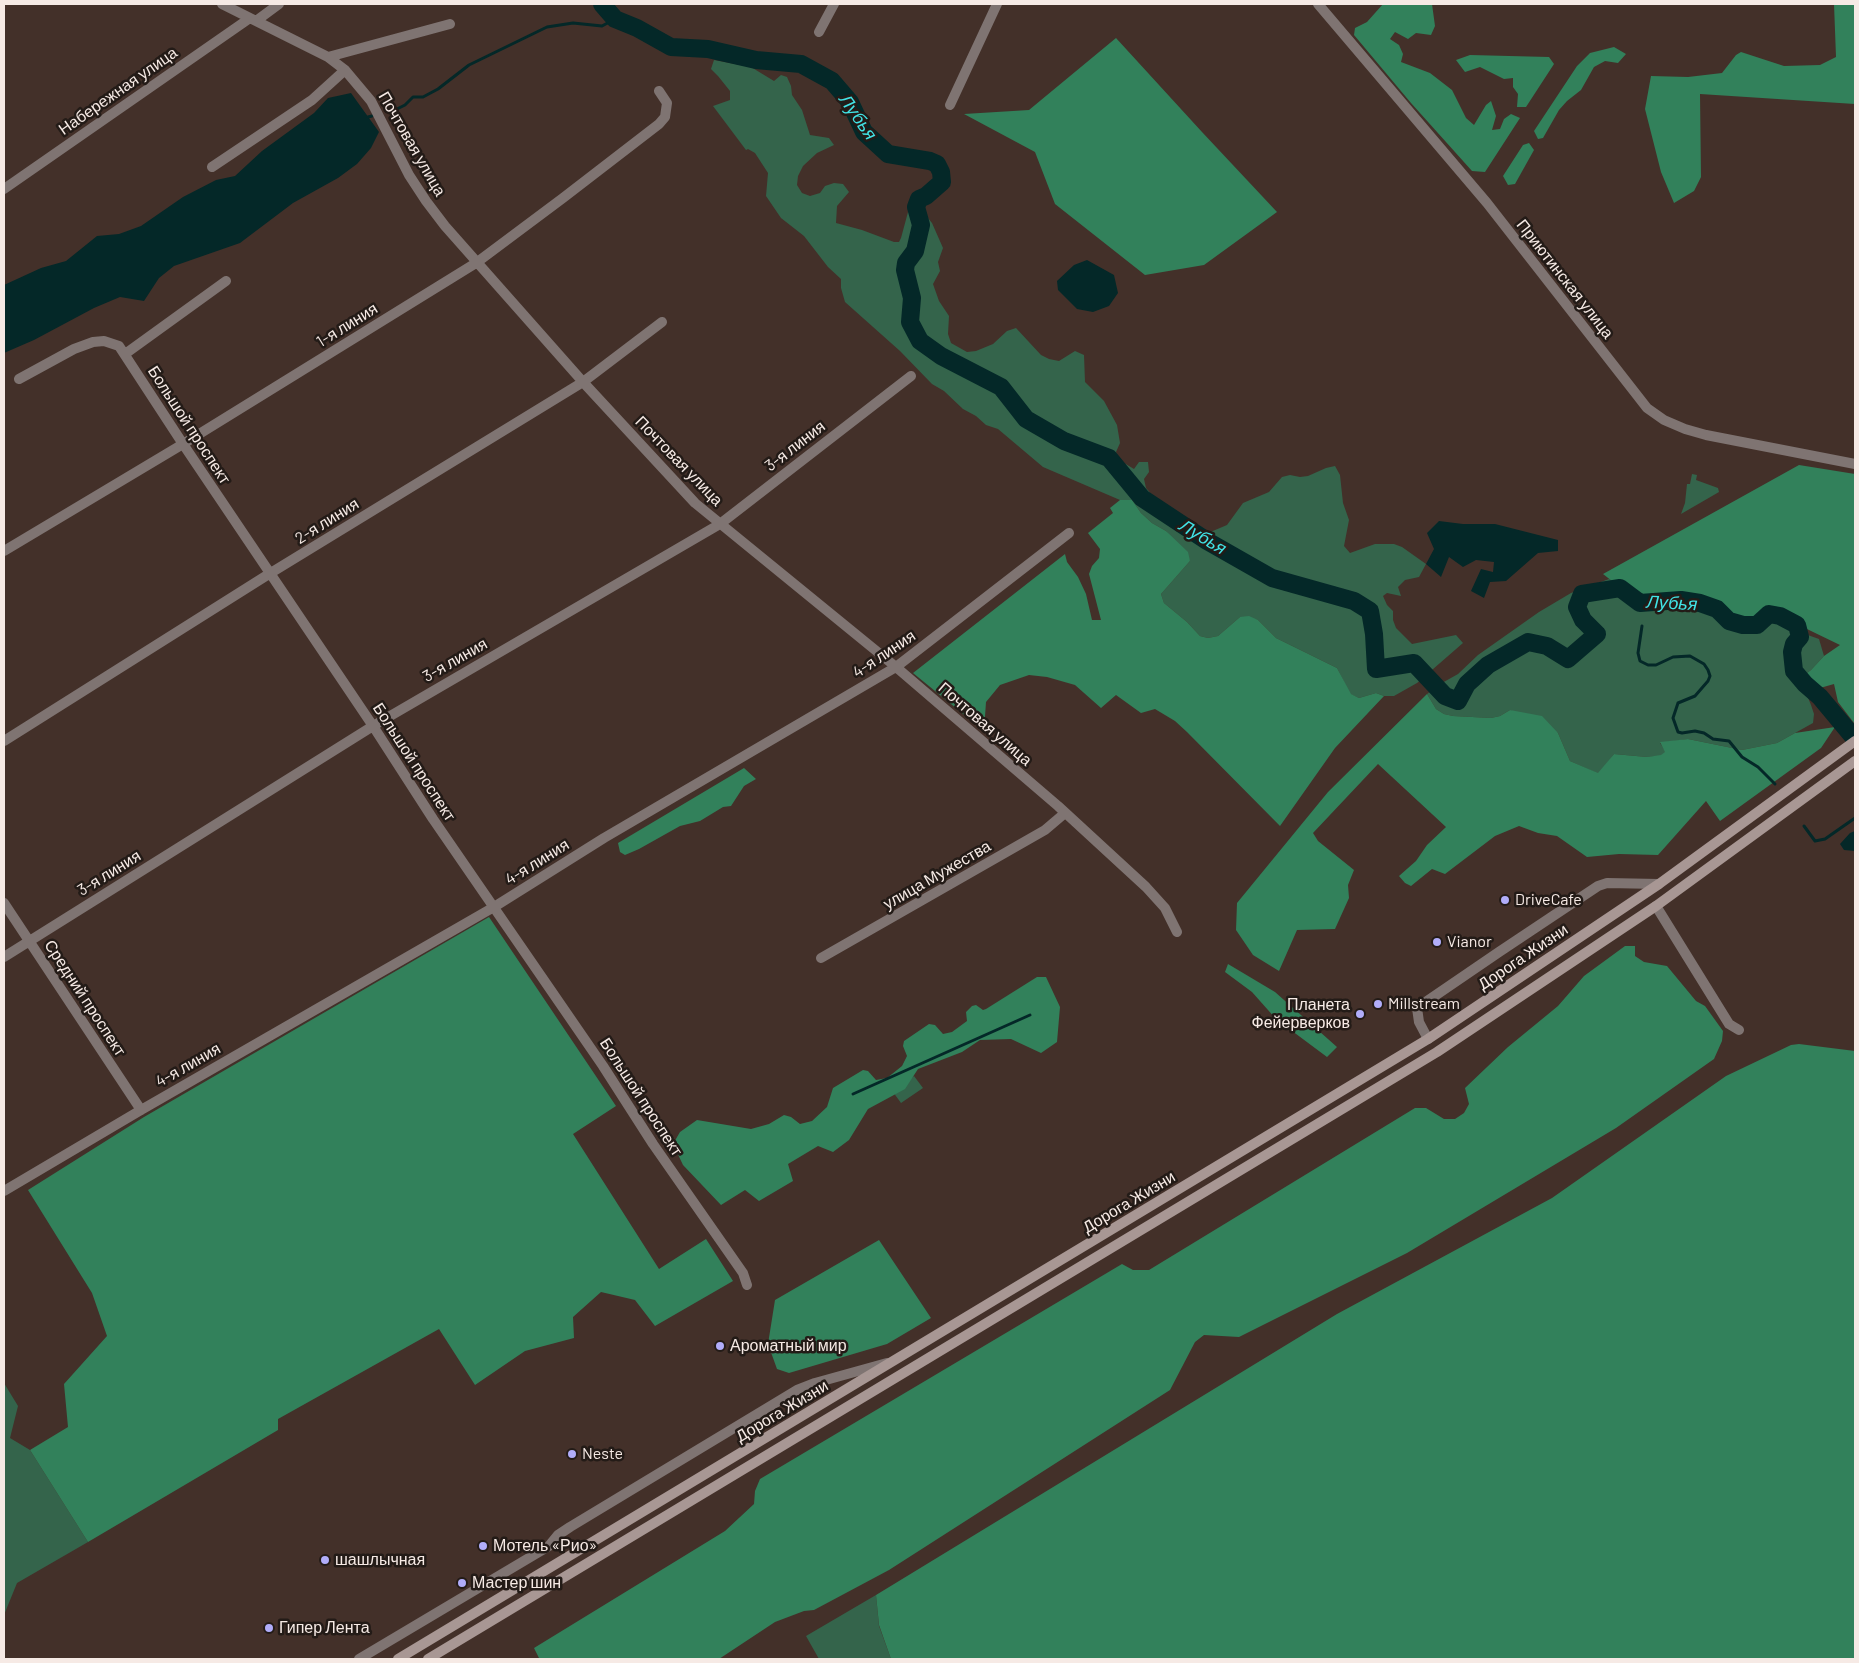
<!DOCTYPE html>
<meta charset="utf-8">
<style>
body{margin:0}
#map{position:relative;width:1859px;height:1663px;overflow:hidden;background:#433029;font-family:Barlow,sans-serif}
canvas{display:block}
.frame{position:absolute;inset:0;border:5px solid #f6eae5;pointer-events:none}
</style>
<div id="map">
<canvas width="1859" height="1663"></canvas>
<div class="frame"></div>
</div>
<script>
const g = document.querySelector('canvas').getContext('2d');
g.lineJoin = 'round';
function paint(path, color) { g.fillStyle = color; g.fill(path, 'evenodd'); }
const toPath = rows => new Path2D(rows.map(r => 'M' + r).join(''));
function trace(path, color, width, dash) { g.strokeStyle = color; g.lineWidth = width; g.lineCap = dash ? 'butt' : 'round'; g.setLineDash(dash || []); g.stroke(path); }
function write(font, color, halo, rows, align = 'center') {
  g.font = font + ' Barlow,sans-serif'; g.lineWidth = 5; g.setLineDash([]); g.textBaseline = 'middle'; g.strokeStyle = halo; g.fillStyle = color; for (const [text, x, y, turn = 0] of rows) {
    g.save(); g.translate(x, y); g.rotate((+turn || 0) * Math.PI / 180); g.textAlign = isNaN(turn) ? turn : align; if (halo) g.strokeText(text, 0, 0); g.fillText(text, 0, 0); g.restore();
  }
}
paint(toPath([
 [714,60,751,67,774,81,781,75,787,77,791,86,792,95,802,110,810,135,829,138,834,145,817,153,803,166,798,176,797,185,802,193,810,196,820,193,825,186,834,183,843,184,849,192,837,206,836,223,862,230,894,242,899,242,901,238,911,201,917,194,926,190,929,196,922,204,923,212,932,223,943,248,938,262,940,271,933,284,939,301,949,316,948,334,951,343,967,352,976,351,993,344,1007,331,1016,328,1041,355,1049,359,1059,361,1075,351,1084,355,1085,382,1104,401,1117,425,1120,443,1116,452,1119,460,1134,469,1139,462,1148,462,1149,472,1144,479,1146,488,1157,501,1180,517,1189,521,1208,533,1227,525,1243,503,1269,492,1282,477,1290,475,1300,477,1308,476,1326,468,1335,466,1340,475,1343,503,1349,520,1344,546,1350,553,1375,544,1394,544,1402,547,1426,564,1419,577,1405,580,1398,587,1401,596,1387,593,1383,596,1387,605,1393,611,1393,620,1396,628,1412,644,1456,635,1463,643,1417,683,1394,696,1384,696,1376,693,1359,698,1350,694,1337,668,1276,638,1258,620,1240,617,1218,636,1208,638,1200,636,1187,622,1164,603,1161,594,1190,561,1166,531,1152,523,1141,513,1132,500,1120,500,1043,467,998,429,986,425,976,416,963,409,944,391,932,384,900,351,845,302,841,288,841,279,828,267,804,236,781,218,766,196,768,173,755,153,748,149,746,150,713,106,730,100,730,91,718,76,711,69],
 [1692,474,1697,475,1696,480,1718,488,1719,492,1681,514,1685,503,1687,484,1690,484],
 [1609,579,1640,603,1681,600,1700,603,1717,609,1729,621,1763,621,1769,614,1780,616,1797,625,1805,634,1819,639,1824,656,1811,670,1800,678,1811,705,1814,714,1813,723,1777,743,1742,750,1688,739,1660,743,1666,752,1661,756,1647,757,1614,754,1599,774,1570,761,1558,733,1510,710,1500,716,1491,718,1453,716,1444,714,1436,709,1427,694,1442,683,1458,674,1478,655,1539,612,1571,593],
 [914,1076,923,1088,901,1103,893,1092],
 [4,1383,18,1406,10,1438,30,1450,88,1542,17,1583,4,1615],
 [876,1595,879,1626,891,1659,819,1659,806,1636]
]), '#34644b');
paint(toPath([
 [1383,4,1432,4,1435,26,1431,35,1416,33,1408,39,1395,32,1390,39,1399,45,1403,54,1401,62,1430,73,1452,90,1466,118,1474,125,1486,105,1491,101,1496,116,1492,130,1500,129,1504,119,1511,114,1520,118,1485,172,1472,171,1411,103,1354,35,1355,28,1367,22],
 [1834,4,1855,4,1855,104,1700,94,1701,177,1694,191,1674,203,1661,172,1645,109,1651,76,1688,77,1722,73,1736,55,1741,52,1784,66,1820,65,1836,57],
 [1116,38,1202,132,1277,212,1204,265,1145,275,1055,204,1035,152,964,114,1029,110],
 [1614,47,1626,54,1618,63,1605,61,1594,67,1581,90,1567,101,1559,110,1543,138,1538,139,1534,131,1577,66,1590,53],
 [1470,55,1549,57,1554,64,1526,107,1517,107,1518,94,1513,87,1513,78,1504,79,1480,67,1465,72,1456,60],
 [1529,143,1534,150,1515,184,1508,185,1503,176,1523,145],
 [1799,465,1855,474,1855,722,1854,723,1838,702,1834,684,1806,692,1800,678,1811,670,1824,656,1840,645,1780,616,1769,614,1757,625,1743,625,1729,621,1717,609,1700,603,1681,600,1640,603,1603,574],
 [1120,500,1132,500,1141,513,1152,523,1166,531,1188,552,1190,561,1161,594,1164,603,1187,622,1200,636,1208,638,1218,636,1240,617,1249,616,1258,620,1276,638,1337,668,1351,694,1359,698,1376,693,1384,696,1335,748,1280,826,1187,732,1175,721,1155,709,1141,713,1116,695,1101,708,1075,685,1047,677,1029,675,1000,685,986,702,984,731,913,673,1065,554,1067,562,1078,577,1086,594,1092,620,1101,620,1089,574,1092,566,1099,558,1100,549,1088,533,1113,513,1110,508],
 [1427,694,1436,709,1444,714,1453,716,1491,718,1500,716,1510,710,1542,716,1558,733,1570,761,1598,773,1614,754,1647,757,1661,755,1665,752,1660,742,1688,739,1742,750,1777,743,1795,733,1835,727,1821,748,1720,821,1706,801,1658,855,1619,854,1587,857,1557,836,1538,833,1519,826,1495,836,1445,874,1432,869,1411,886,1405,883,1399,876,1416,861,1427,845,1446,827,1378,764,1313,833,1318,841,1354,870,1348,885,1349,898,1335,929,1297,930,1279,971,1253,955,1236,930,1237,903,1328,792],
 [744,768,756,779,744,786,731,806,723,807,700,821,680,826,639,849,625,855,620,852,618,843],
 [489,917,616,1106,573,1134,659,1269,706,1239,733,1281,655,1326,635,1300,601,1292,573,1317,574,1338,525,1351,475,1385,439,1329,278,1419,278,1430,88,1542,30,1450,68,1427,64,1384,107,1336,92,1293,28,1190,144,1117],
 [1625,946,1635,946,1635,956,1644,962,1667,966,1696,1001,1705,1006,1723,1031,1722,1041,1714,1059,1616,1128,1407,1253,1239,1337,1204,1335,1195,1342,1170,1390,889,1570,814,1610,804,1611,775,1622,719,1659,539,1658,534,1648,725,1531,754,1504,755,1491,760,1479,1122,1264,1133,1270,1149,1270,1415,1108,1426,1108,1444,1119,1455,1119,1464,1113,1469,1104,1465,1088,1508,1047,1558,1006,1584,976],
 [1228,964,1275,992,1337,1047,1327,1057,1276,1019,1252,992,1225,972],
 [1037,977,1046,977,1060,1007,1057,1042,1041,1053,1011,1039,980,1040,962,1052,918,1069,905,1089,868,1109,849,1140,833,1152,818,1146,788,1164,793,1181,759,1201,745,1190,721,1205,683,1165,673,1144,680,1132,697,1120,751,1129,769,1124,784,1115,791,1117,800,1124,812,1121,827,1107,833,1088,863,1070,868,1071,876,1080,887,1078,902,1066,907,1056,903,1046,904,1041,929,1024,935,1025,943,1034,952,1032,967,1021,966,1012,972,1006,976,1005,983,1010,986,1009],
 [1799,1044,1855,1051,1855,1659,891,1659,879,1625,876,1595,1337,1314,1552,1198,1726,1076,1791,1045],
 [879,1240,931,1318,887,1344,789,1373,777,1369,768,1344,775,1300]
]), '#32815b');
paint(toPath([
 [351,93,379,132,371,148,357,164,338,178,293,203,240,243,174,266,159,278,144,301,120,297,94,308,34,340,4,353,4,285,41,268,66,261,97,236,119,234,141,226,183,197,216,180,235,176,262,151,314,113,328,98],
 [1087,260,1114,275,1118,293,1109,306,1093,312,1077,309,1058,290,1057,281,1074,265],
 [1439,521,1463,524,1495,524,1558,540,1558,551,1538,553,1506,581,1490,582,1484,598,1471,591,1481,569,1493,572,1494,562,1476,560,1463,567,1449,557,1441,577,1426,564,1434,549,1427,533],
 [1855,831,1855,851,1844,850,1840,844,1850,833]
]), '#042828');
trace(toPath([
 [391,112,405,105,413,97,423,97,438,89,469,65,547,27,573,23,602,26,615,19],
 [368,117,372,116],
 [1642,626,1638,653,1640,661,1648,665,1656,665,1673,657,1690,656,1704,664,1708,670,1710,676,1708,681,1695,696,1678,703,1673,718,1678,732,1682,733,1695,731,1704,733,1713,739,1729,741,1742,757,1758,767,1775,784],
 [1804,826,1815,841,1825,839,1855,818],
 [853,1094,1030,1015]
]), '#042828', 3);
trace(toPath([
 [602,4,615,19,637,28,671,47,708,49,756,60,801,64,832,81,850,102,864,132,888,154,930,161,937,164,941,172,942,182,926,196,919,199,916,207,921,225,915,251,906,263,905,270,912,298,910,322,920,341,941,356,1001,387,1026,419,1064,441,1109,458,1142,498,1207,541,1272,578,1354,601,1370,611,1374,634,1376,669,1414,663,1445,696,1458,701,1467,684,1488,665,1528,642,1547,646,1568,659,1597,634,1583,620,1577,607,1582,594,1620,588,1640,603,1681,600,1700,603,1717,609,1729,621,1743,625,1757,625,1769,614,1780,616,1797,625,1800,637,1794,644,1792,652,1794,671,1805,684,1820,697,1855,739]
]), '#042828', 18);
trace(toPath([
 [222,4,328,57,345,70,371,101,409,175,426,201,445,226,583,382,695,503,896,667,1058,806,1146,887,1165,908,1177,932],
 [256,21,279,4],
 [819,32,834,4],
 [328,57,450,24],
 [950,105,997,4],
 [212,167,312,100,345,70],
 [4,189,250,18],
 [125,354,226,281],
 [19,379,74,349,93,342,104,341,119,346,183,444,373,726,433,819,603,1066,653,1144,743,1273,747,1285],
 [4,551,183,444,476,263,563,198,659,124,665,117,667,103,659,91],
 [4,741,269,574,583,382,662,322],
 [4,903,141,1110],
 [1656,906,1729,1024,1739,1030],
 [4,957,373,726,720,524,911,376],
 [821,958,1045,830,1065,813],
 [1428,1039,1419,1022,1417,1008,1499,952,1598,886,1607,883,1659,884],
 [4,1191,141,1110,494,907,604,838,896,667,1069,533],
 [359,1659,549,1546,558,1535,570,1527,797,1390,815,1383,887,1363]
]), '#7f7472', 10);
trace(toPath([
 [1318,4,1487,203,1647,408,1664,420,1685,429,1706,435,1855,464]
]), '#7f7472', 10);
trace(toPath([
 [398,1659,1428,1039,1659,884,1855,741],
 [428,1659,1437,1052,1656,906,1855,761]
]), '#a89794', 10);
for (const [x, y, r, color] of [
 [1505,900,5,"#b1adfa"],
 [1437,942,5,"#b1adfa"],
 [1378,1004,5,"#b1adfa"],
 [1360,1014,5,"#b1adfa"],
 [720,1346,5,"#b1adfa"],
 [572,1454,5,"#b1adfa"],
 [483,1546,5,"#b1adfa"],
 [325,1560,5,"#b1adfa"],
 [462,1583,5,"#b1adfa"],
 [269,1628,5,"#b1adfa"]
]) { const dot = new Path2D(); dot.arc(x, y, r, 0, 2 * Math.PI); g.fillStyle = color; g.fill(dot); trace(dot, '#231b17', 2); }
write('16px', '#f6eae5', '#231b17', [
 ["Набережная улица",118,91,-35],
 ["Почтовая улица",412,144,60],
 ["Приютинская улица",1565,279,52],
 ["1-я линия",347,325,-32],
 ["Большой проспект",189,425,57],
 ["3-я линия",795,446,-38],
 ["Почтовая улица",679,461,46],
 ["2-я линия",327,521,-32],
 ["4-я линия",884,654,-34],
 ["3-я линия",455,660,-30],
 ["Почтовая улица",985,724,41],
 ["Большой проспект",414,762,57],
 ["4-я линия",537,862,-32],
 ["3-я линия",109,873,-32],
 ["улица Мужества",937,875,-30],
 ["Дорога Жизни",1523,957,-34],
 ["Средний проспект",85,998,57],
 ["4-я линия",188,1065,-30],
 ["Большой проспект",641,1097,57],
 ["Дорога Жизни",1129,1202,-31],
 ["Дорога Жизни",782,1411,-31]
]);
write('16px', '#f6eae5', '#231b17', [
 ["DriveCafe",1515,900],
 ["Vianor",1447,942],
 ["Millstream",1388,1004],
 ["Планета",1350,1005,"right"],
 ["Фейерверков",1350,1023,"right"],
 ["Ароматный мир",730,1346],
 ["Neste",582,1454],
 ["Мотель «Рио»",493,1546],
 ["шашлычная",335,1560],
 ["Мастер шин",472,1583],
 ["Гипер Лента",279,1628]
], 'left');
write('italic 18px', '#41e3e6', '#231b17', [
 ["Лубья",858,117,55],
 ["Лубья",1203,537,31],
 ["Лубья",1672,603,3]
]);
</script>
